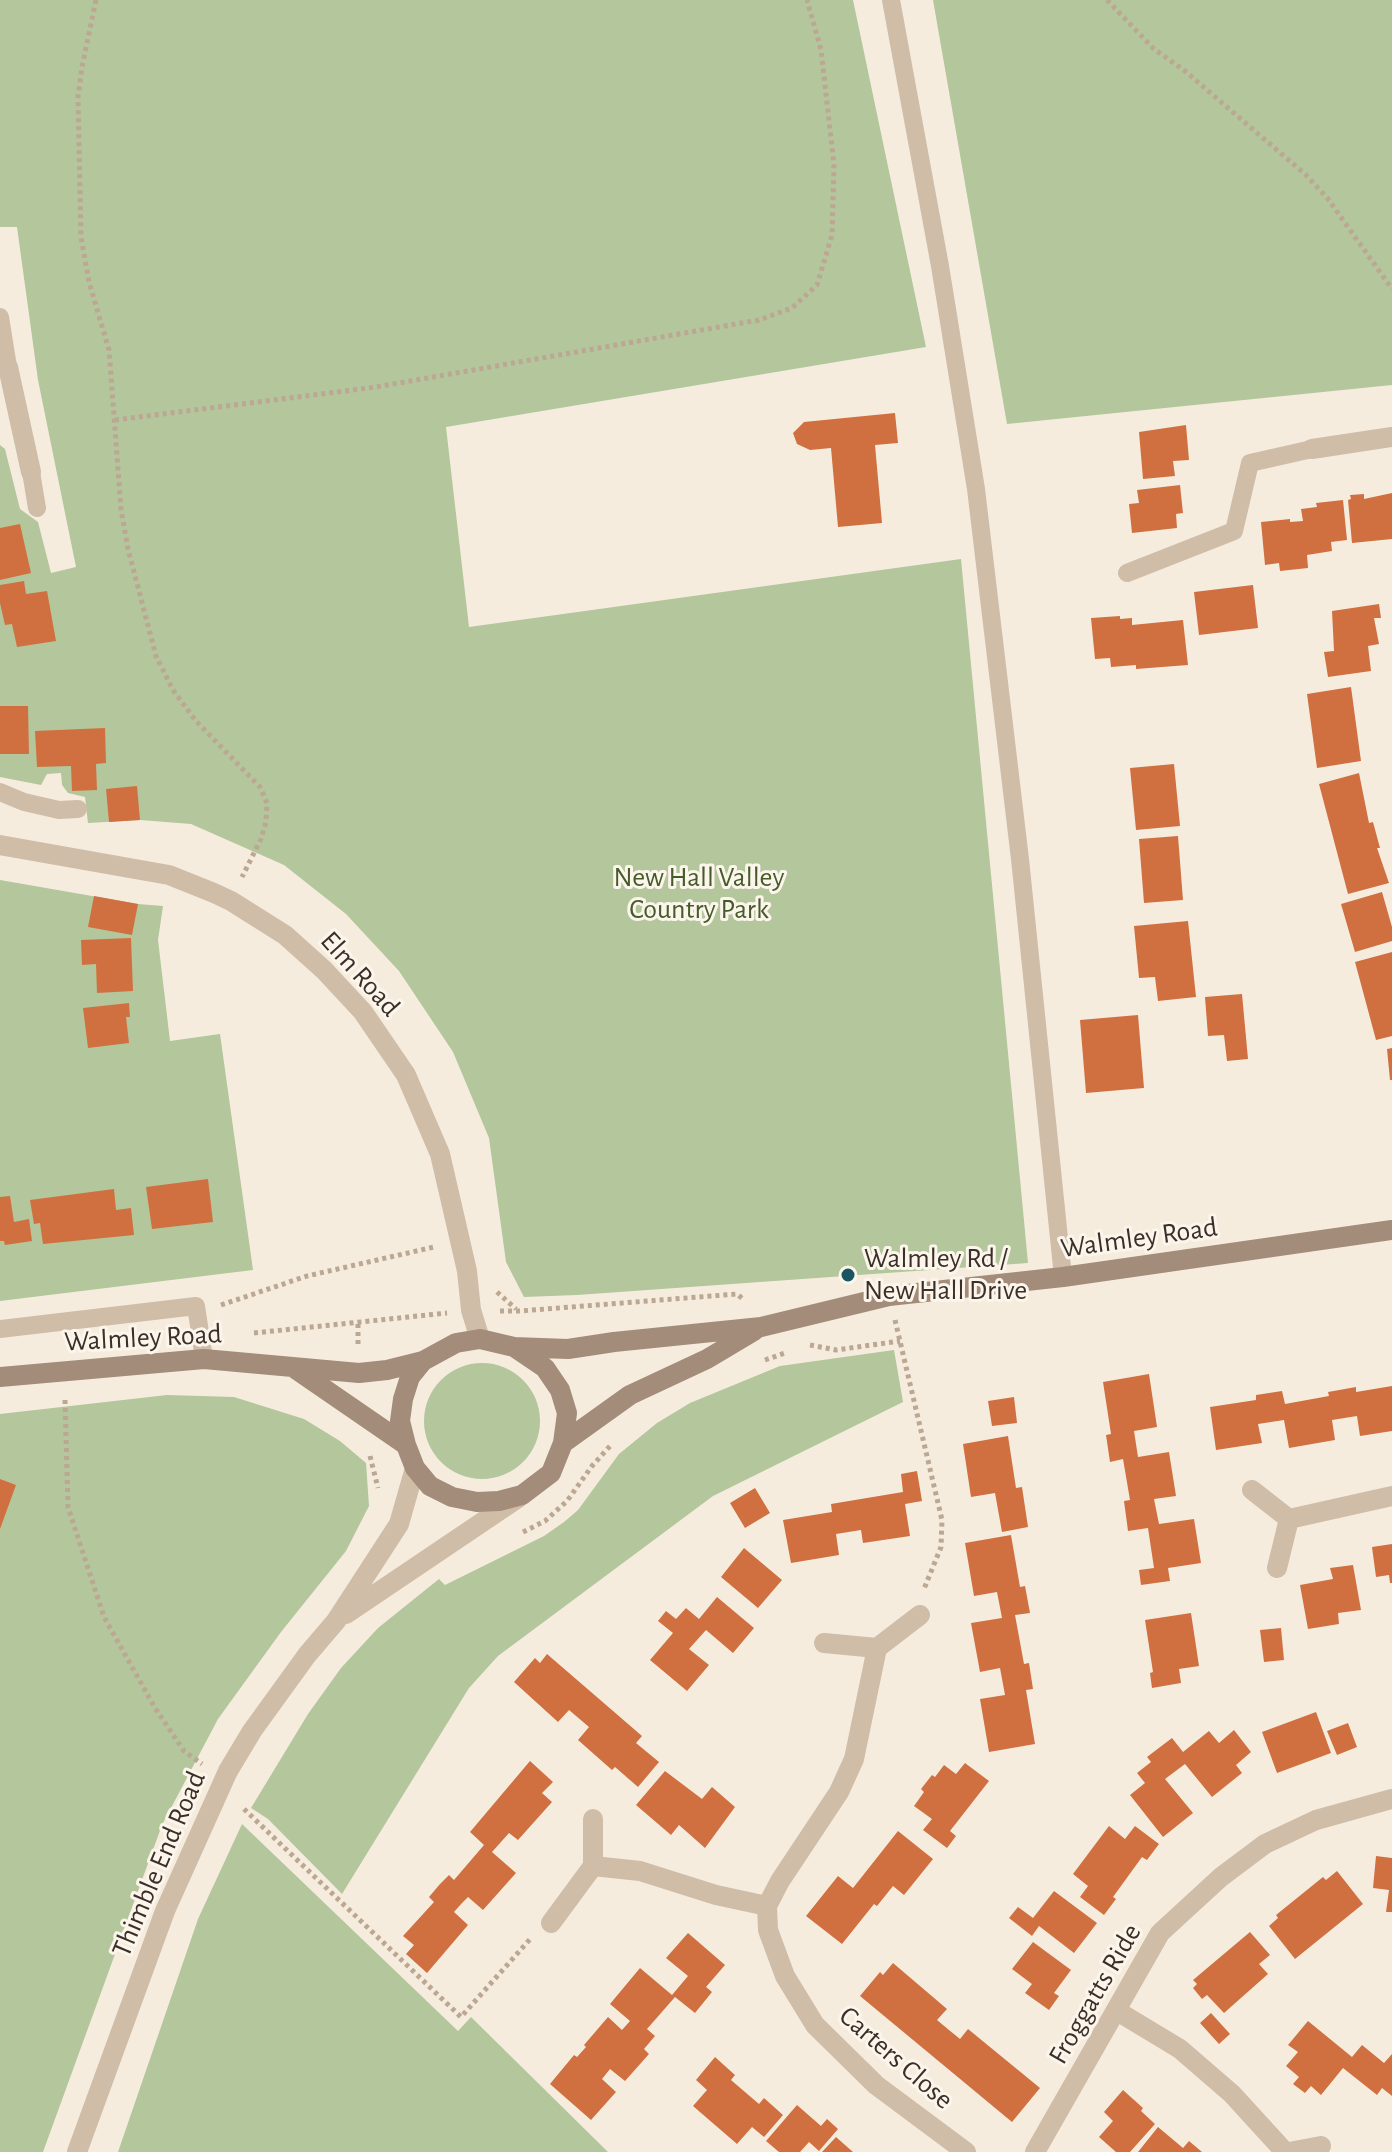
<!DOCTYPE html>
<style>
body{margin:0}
canvas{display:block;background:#f5ecde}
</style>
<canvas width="1392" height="2152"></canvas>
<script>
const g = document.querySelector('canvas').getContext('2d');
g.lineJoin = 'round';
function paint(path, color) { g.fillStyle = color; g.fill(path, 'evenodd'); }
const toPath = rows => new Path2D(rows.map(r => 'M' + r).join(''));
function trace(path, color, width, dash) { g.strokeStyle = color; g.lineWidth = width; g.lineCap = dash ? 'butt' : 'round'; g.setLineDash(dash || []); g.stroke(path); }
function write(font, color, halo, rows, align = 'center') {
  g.font = font + ' "Alegreya Sans",sans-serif'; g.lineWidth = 6; g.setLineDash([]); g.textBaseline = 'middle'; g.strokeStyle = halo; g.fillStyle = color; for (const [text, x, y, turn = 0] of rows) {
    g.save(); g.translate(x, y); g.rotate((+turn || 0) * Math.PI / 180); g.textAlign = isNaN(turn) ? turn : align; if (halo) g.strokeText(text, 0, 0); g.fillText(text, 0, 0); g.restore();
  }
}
paint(toPath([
 [0,0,853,0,926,347,446,427,469,627,961,559,1028,1263,577,1295,524,1297,506,1262,489,1138,453,1052,399,971,346,914,284,865,191,824,140,820,88,823,85,797,68,793,62,785,61,773,47,774,41,785,0,777,0,445,5,449,20,509,38,522,51,573,76,567,38,380,17,227,0,227],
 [933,0,1392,0,1392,385,1007,424],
 [0,880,138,904,163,906,158,940,170,1041,220,1034,253,1270,0,1301],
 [894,1350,903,1402,713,1496,498,1656,469,1688,342,1894,268,1819,251,1808,308,1714,341,1668,378,1628,439,1579,445,1585,544,1536,564,1522,578,1510,619,1454,657,1423,690,1403,780,1366],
 '424 1421a58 58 0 1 1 116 0a58 58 0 1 1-116 0Z',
 [167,1395,234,1397,304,1419,340,1441,366,1463,369,1506,346,1551,281,1632,218,1719,162,1825,43,2152,0,2152,0,1414],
 [242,1824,458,2031,471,2017,608,2152,118,2152,198,1919]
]), '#b4c69c');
paint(toPath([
 [895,413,898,443,875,445,882,523,838,527,831,448,810,450,797,444,793,433,804,422],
 [1186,425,1189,460,1173,461,1175,476,1143,479,1139,432],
 [1180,485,1183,513,1176,514,1177,528,1132,533,1129,504,1139,503,1137,490],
 [1392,493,1392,539,1352,543,1348,500,1351,499,1350,495,1364,494,1364,499],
 [1343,500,1347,540,1331,542,1332,551,1307,555,1308,568,1280,571,1279,563,1265,565,1261,522,1290,519,1290,522,1303,521,1301,509,1317,507,1316,503],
 [20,524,31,573,0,580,0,528],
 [24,581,26,594,47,591,56,641,17,647,12,624,5,625,0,603,0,585],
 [1253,585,1258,628,1199,635,1194,592],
 [1379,604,1381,618,1374,618,1379,644,1368,646,1371,671,1328,677,1324,652,1334,651,1332,611],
 [1120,616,1120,619,1132,618,1132,625,1183,620,1188,665,1136,669,1136,665,1111,667,1110,658,1095,659,1091,618],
 [1351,687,1361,761,1317,768,1307,694],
 [0,706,28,706,29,754,0,754],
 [105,728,106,763,96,764,97,790,72,791,71,766,37,767,35,731],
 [1174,764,1180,826,1136,830,1130,768],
 [1359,773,1369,823,1373,822,1380,848,1377,848,1389,883,1348,894,1319,784],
 [137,786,140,820,109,822,106,789],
 [1178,836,1183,900,1144,903,1139,839],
 [1382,892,1392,927,1392,941,1355,952,1341,904],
 [94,896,138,904,132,935,88,927],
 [1188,921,1196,997,1158,1001,1155,977,1139,978,1134,926],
 [131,938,133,991,97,993,96,964,82,965,81,940],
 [1392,952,1392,1036,1376,1040,1355,962],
 [1242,994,1248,1059,1227,1061,1224,1035,1208,1036,1205,997],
 [129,1003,130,1017,126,1017,129,1043,88,1048,83,1008],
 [1138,1015,1144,1088,1086,1093,1080,1020],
 [1392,1048,1392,1080,1390,1080,1387,1049],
 [208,1179,213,1222,152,1229,146,1187],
 [114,1189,116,1210,131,1208,134,1235,43,1244,40,1223,34,1224,30,1200],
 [10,1196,14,1222,29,1219,32,1241,5,1245,4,1241,0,1241,0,1197],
 [1149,1374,1157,1427,1134,1431,1138,1457,1169,1452,1176,1496,1154,1499,1159,1524,1194,1519,1201,1563,1168,1568,1170,1581,1141,1585,1139,1570,1154,1568,1148,1528,1128,1531,1124,1501,1130,1500,1123,1459,1110,1462,1106,1435,1111,1434,1103,1382],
 [1392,1386,1392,1431,1360,1436,1357,1416,1332,1420,1335,1440,1289,1448,1284,1420,1258,1424,1262,1443,1216,1450,1210,1407,1256,1400,1256,1395,1282,1391,1285,1404,1329,1396,1328,1392,1356,1387,1356,1392],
 [1014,1397,1017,1423,992,1426,988,1401],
 [1008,1436,1016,1488,1022,1487,1028,1527,1002,1532,995,1493,971,1497,963,1444],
 [917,1471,922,1501,905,1504,910,1536,863,1543,861,1530,836,1534,839,1555,791,1563,783,1520,832,1512,831,1504,903,1492,901,1474],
 [0,1479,16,1485,0,1529],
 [755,1488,770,1513,745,1528,730,1503],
 [1011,1535,1020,1587,1025,1586,1030,1613,1015,1615,1024,1664,1029,1663,1033,1689,1026,1690,1035,1744,989,1752,980,1699,1005,1695,1000,1668,980,1672,971,1623,1002,1618,997,1592,974,1596,965,1543],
 [1392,1544,1392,1583,1390,1583,1389,1575,1376,1577,1372,1547],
 [744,1548,782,1580,758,1608,721,1577],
 [1353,1565,1361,1610,1338,1613,1339,1624,1308,1629,1300,1585,1333,1579,1330,1568],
 [717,1597,754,1628,733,1653,706,1630,689,1649,709,1665,687,1691,650,1660,673,1633,658,1621,666,1611,676,1619,686,1608,699,1619],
 [1191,1613,1199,1666,1179,1669,1181,1683,1152,1688,1150,1673,1153,1672,1145,1620],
 [1281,1628,1284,1660,1264,1662,1260,1630],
 [547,1654,642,1736,636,1743,659,1762,638,1787,615,1767,612,1770,578,1740,589,1727,569,1710,558,1722,514,1682,535,1658,540,1663],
 [1316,1712,1331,1753,1277,1773,1262,1732],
 [1348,1723,1357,1747,1337,1755,1327,1731],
 [1234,1730,1251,1752,1236,1765,1242,1773,1212,1797,1185,1764,1165,1779,1193,1813,1163,1837,1130,1795,1145,1783,1137,1773,1151,1762,1147,1757,1172,1738,1183,1752,1209,1731,1219,1743],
 [530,1761,553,1782,542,1793,552,1802,518,1840,509,1833,492,1852,516,1873,483,1910,468,1897,462,1903,454,1912,468,1925,427,1973,406,1954,414,1945,403,1936,434,1902,429,1897,440,1884,449,1875,454,1880,484,1845,470,1832],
 [965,1763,989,1781,950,1831,956,1836,947,1848,923,1830,932,1819,914,1806,924,1792,921,1789,932,1775,935,1777,944,1765,956,1774],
 [665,1771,702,1799,712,1787,735,1807,705,1848,679,1825,671,1835,636,1805],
 [1109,1826,1125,1839,1135,1826,1159,1844,1147,1860,1142,1857,1113,1897,1116,1899,1104,1915,1080,1897,1088,1886,1073,1874],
 [898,1831,933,1859,904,1895,893,1886,877,1906,874,1904,842,1944,806,1916,838,1876,853,1888],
 [1376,1856,1392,1858,1392,1912,1386,1912,1389,1890,1373,1888],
 [1337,1871,1363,1904,1295,1959,1269,1926,1278,1918,1276,1915,1323,1877,1326,1880],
 [1054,1891,1097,1923,1074,1953,1039,1926,1032,1936,1009,1918,1018,1907,1033,1918],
 [1250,1932,1270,1955,1259,1964,1268,1974,1224,2013,1207,1995,1202,1999,1193,1988,1197,1984,1193,1980],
 [688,1933,725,1965,706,1987,712,1992,695,2013,675,1997,647,2029,655,2036,644,2049,649,2054,625,2081,610,2069,602,2079,616,2092,591,2120,550,2084,574,2055,577,2057,586,2047,584,2045,608,2017,622,2030,630,2021,610,2004,640,1968,672,1995,688,1976,666,1958],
 [1033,1942,1071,1970,1054,1993,1059,1996,1049,2010,1025,1993,1032,1984,1012,1969],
 [893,1963,947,2009,937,2020,949,2030,960,2039,968,2029,1040,2088,1012,2122,860,1996,880,1972,883,1975],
 [1211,2013,1230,2034,1219,2044,1200,2023],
 [1308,2021,1352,2057,1362,2045,1384,2063,1392,2054,1392,2096,1382,2088,1377,2095,1343,2068,1321,2095,1311,2086,1305,2093,1293,2084,1299,2077,1286,2066,1298,2052,1288,2045],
 [715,2057,735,2075,731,2080,759,2104,764,2098,783,2115,764,2137,752,2127,737,2144,693,2106,707,2090,696,2080],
 [1123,2090,1143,2108,1141,2111,1155,2124,1130,2152,1116,2152,1099,2137,1113,2121,1104,2112],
 [797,2105,821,2126,827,2119,838,2129,819,2151,809,2142,800,2152,779,2152,766,2141],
 [1158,2127,1183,2148,1189,2141,1202,2152,1138,2152],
 [836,2137,853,2152,822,2152]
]), '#d07040');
trace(toPath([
 [96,0,82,67,78,97,81,237,89,282,109,350,121,509,128,549,156,656,173,690,195,720,260,787,267,803,266,822,261,839,242,877],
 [1107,0,1154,49,1185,71,1306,175,1328,199,1392,289],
 [115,420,376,387,759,320,792,308,817,285,832,235,834,165,821,50,807,0],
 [497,1292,516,1309],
 [221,1305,307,1276,434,1247],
 [500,1311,520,1311,737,1294,744,1300],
 [895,1320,942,1520,941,1547,924,1589],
 [358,1324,358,1345],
 [254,1333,447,1313],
 [810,1345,836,1350,900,1341],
 [765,1360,785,1353],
 [65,1400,68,1507,104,1617,155,1708,184,1751,202,1764],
 [370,1456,378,1488],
 [523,1532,545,1521,567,1501,592,1466,611,1445],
 [244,1809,461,2017,531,1938]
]), '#bba792', 5, [4, 4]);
trace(toPath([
 [891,0,940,266,976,489,1020,859,1063,1277],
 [0,317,8,367],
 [31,472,37,508],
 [1127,573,1234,531,1250,463,1312,449],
 [0,792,24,802,59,810,78,809],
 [0,1329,196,1306,204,1359]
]), '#cfbda8', 18);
trace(toPath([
 [8,367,31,472],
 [1312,449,1392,437],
 [0,845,169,875,214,893,231,901,285,935,324,970,363,1012,406,1075,440,1154,467,1271,471,1310,480,1339],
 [1252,1490,1289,1519,1277,1568],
 [1289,1519,1392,1496],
 [824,1643,877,1648,920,1615],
 [877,1648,854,1759,839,1792,780,1881,767,1906,768,1930,785,1976,815,2025,876,2085,966,2152],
 [593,1866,640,1871,716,1895,767,1906],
 [551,1923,593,1866,593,1819],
 [1117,2011,1180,2049,1232,2094,1285,2152],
 [1035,2152,1160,1933,1221,1877,1265,1844,1316,1820,1392,1799],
 [1289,2152,1321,2146]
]), '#cfbda8', 20);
trace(toPath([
 [346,1614,518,1498],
 [77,2152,165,1911,228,1771,252,1731,307,1655,336,1621,399,1524,415,1468]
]), '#cfbda8', 20);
trace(toPath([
 [480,1339,514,1347,545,1368,560,1390,567,1413,563,1443,551,1473,522,1495,499,1501,477,1502,452,1497,430,1486,415,1468,406,1445,400,1421,403,1399,410,1377,423,1361,456,1343,480,1339],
 [514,1347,568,1349,614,1342,761,1327,889,1296,1063,1277,1392,1230],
 [294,1368,406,1445],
 [0,1377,204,1359,359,1373,387,1370,423,1361],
 [563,1443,630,1395,707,1359,754,1331]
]), '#a38c79', 20);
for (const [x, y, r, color] of [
 [848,1275,8,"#1a5661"]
]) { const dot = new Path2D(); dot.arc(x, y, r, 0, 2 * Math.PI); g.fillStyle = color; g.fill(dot); trace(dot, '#fcf5eb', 3); }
write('28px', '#455c2a', '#fcf5eb', [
 ["New Hall Valley",699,878],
 ["Country Park",699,910]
]);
write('28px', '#3b3029', '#fcf5eb', [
 ["Elm Road",360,974,48],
 ["Walmley Road",1139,1238,-8],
 ["Walmley Road",143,1338,-3],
 ["Thimble End Road",159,1864,-67],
 ["Froggatts Ride",1095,1994,-60],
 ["Carters Close",896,2058,41]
]);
write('28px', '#3b3029', '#fcf5eb', [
 ["Walmley Rd /",864,1259],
 ["New Hall Drive",864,1291]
], 'left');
</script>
